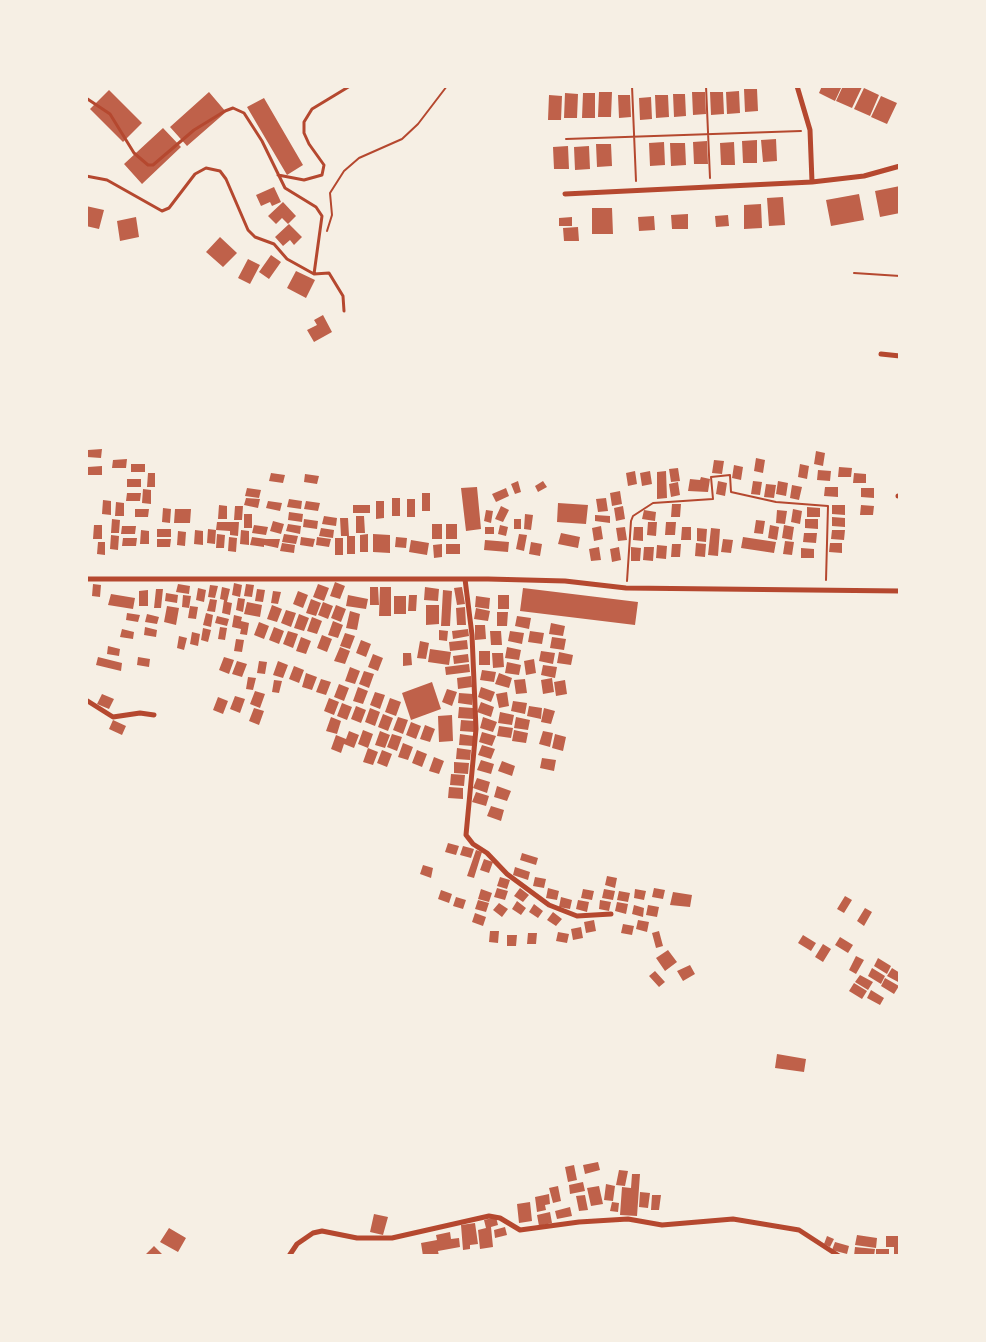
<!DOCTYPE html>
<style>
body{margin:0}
#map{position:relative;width:986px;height:1342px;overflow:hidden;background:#f6efe4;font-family:Quicksand,sans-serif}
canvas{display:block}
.frame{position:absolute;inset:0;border:88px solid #f6efe4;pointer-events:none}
</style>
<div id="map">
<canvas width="986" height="1342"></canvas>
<div class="frame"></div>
</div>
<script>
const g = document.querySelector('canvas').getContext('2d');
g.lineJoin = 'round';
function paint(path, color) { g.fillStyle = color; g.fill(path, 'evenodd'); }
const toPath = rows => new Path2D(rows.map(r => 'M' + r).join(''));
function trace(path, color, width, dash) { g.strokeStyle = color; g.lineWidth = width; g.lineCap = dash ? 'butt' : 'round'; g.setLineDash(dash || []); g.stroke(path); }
paint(toPath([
 [822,86,842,86,835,101,819,93],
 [843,86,862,87,852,108,836,101],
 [864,88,879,95,870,116,854,109],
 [744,89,757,89,758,111,745,112],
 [109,90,142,123,123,142,90,109],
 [739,91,740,113,727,114,726,92],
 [209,92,226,112,187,146,170,127],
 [599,92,612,92,611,117,598,117],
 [692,92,705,92,706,114,693,115],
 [710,92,723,92,724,114,711,115],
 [565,93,578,94,577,118,564,118],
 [583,93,595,93,595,118,582,118],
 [673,94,685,94,686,116,674,117],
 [549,95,562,96,561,120,548,120],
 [618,95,630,95,631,117,619,118],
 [655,95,668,95,669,117,656,118],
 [881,96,897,103,887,124,871,117],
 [651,97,652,119,640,120,639,98],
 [264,98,303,165,287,175,247,107],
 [163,128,181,147,142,184,124,164],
 [776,139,777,161,763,162,761,140],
 [757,140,757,163,743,163,742,141],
 [707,141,708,164,694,164,693,142],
 [664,142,665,165,650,166,649,143],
 [734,142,735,165,721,165,720,143],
 [670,143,685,143,686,165,671,166],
 [596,144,611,144,612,166,597,167],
 [568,146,569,169,554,169,553,147],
 [589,146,590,169,575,170,574,147],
 [900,186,900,213,880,217,875,191],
 [274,187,281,202,272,206,270,202,261,206,256,195],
 [859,194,864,220,831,226,826,200],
 [783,197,785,225,769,226,767,198],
 [283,202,296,216,288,224,282,218,276,224,268,216],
 [761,204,762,228,744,229,744,205],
 [86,206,104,210,99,229,86,226],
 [592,208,612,208,613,234,592,234],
 [688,214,688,229,672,229,671,215],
 [728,215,729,226,716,227,715,216],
 [654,216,655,230,639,231,638,217],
 [136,217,139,237,120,241,117,221],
 [572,217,572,226,559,226,559,218],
 [289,224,302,237,294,245,290,240,283,246,275,237],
 [578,227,579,241,564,241,563,228],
 [220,237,237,253,223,267,206,252],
 [271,255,281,262,269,279,259,272],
 [248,259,260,265,250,284,238,278],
 [296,271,315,280,306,298,287,288],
 [323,315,332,332,314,342,307,330,317,325,314,320],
 [102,449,101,458,87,457,88,450],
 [816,451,825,453,823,466,814,464],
 [756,458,765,460,763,473,754,471],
 [127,459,126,468,112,468,113,460],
 [714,460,724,461,722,474,712,473],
 [131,464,145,464,145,472,131,472],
 [800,464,809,466,807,479,798,477],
 [734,465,743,467,741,480,732,478],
 [102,466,102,475,88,475,88,467],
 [839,467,852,468,851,477,838,477],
 [678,468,680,481,671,482,669,469],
 [818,470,831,471,830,481,817,480],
 [635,471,637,484,628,486,626,473],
 [650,471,652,484,642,486,640,473],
 [666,471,667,498,657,499,657,472],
 [148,473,155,473,155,487,147,487],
 [271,473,285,475,283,483,269,481],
 [854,473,866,474,866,483,853,483],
 [305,474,319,476,317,484,304,482],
 [701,477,710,479,708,492,688,491,690,479,700,480],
 [127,479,141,479,141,487,127,487],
 [518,481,521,492,515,494,511,484],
 [543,481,547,487,538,492,535,486],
 [718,481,727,483,725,496,716,494],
 [753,481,762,482,760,495,751,494],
 [778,481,788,483,786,496,776,494],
 [678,482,680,495,671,497,669,484],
 [766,484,776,485,774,498,764,497],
 [792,485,802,487,799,500,790,498],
 [477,487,481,529,466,531,461,488],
 [825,487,838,487,838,497,824,496],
 [247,488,261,490,259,498,245,496],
 [506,488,509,496,496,502,492,494],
 [861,488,874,488,874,498,861,497],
 [143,489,151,490,151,504,142,503],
 [620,491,622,504,612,506,610,493],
 [127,493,141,493,140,501,126,501],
 [422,493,430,493,430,511,422,511],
 [246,498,260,499,258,508,244,505],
 [392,498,400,498,400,516,392,516],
 [606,498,608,511,598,512,596,499],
 [289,499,302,501,301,509,287,507],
 [407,499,415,499,415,517,407,517],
 [103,500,111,501,111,515,102,514],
 [268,501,282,503,280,511,266,508],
 [306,501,320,503,318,511,304,509],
 [376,501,384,501,384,518,376,519],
 [116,502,124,503,124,516,115,516],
 [558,503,588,505,586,524,557,522],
 [672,504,681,504,680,517,671,517],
 [219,505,227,506,227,519,218,519],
 [353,505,370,505,370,513,353,513],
 [832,505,845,505,845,515,832,514],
 [861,505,874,506,873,515,860,515],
 [235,506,243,506,242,520,234,520],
 [501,506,509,510,503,522,495,519],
 [623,506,625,519,616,521,614,508],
 [807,507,820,508,820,517,807,517],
 [163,508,171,509,170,523,162,522],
 [135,509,149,509,148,517,135,517],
 [175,509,191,509,190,523,174,523],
 [793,509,802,511,800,524,791,522],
 [486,510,493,511,491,523,484,521],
 [644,510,656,512,655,521,642,519],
 [777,510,787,511,785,524,776,523],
 [289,512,303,514,302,522,288,520],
 [244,514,252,514,252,528,244,528],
 [525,514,533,515,531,530,524,529],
 [595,515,610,516,610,523,595,521],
 [324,516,337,518,336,526,322,524],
 [356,516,364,516,365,533,356,533],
 [832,517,845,518,845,527,832,526],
 [340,518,348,518,349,536,341,536],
 [112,519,120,520,119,533,111,533],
 [304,519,318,521,317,529,303,527],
 [514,519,521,519,521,529,514,529],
 [805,519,818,519,818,529,805,528],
 [756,520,765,521,763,534,754,533],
 [273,521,284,524,281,534,270,531],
 [217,522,239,522,238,536,230,535,230,531,216,530],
 [648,522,657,522,656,536,647,535],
 [666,522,676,522,675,535,665,535],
 [288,524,301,526,300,534,286,531],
 [432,524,442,524,442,539,432,539],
 [446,524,457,524,457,539,446,539],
 [94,525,102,525,102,539,93,539],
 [254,525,268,527,266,535,252,533],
 [500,525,508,527,506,536,498,534],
 [770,525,779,527,777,540,768,538],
 [784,525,794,527,792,540,782,538],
 [122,526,136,526,135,534,121,534],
 [601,526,603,539,594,541,592,528],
 [485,527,494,527,494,534,485,534],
 [625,527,627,540,618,541,616,528],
 [634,527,643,527,643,541,633,540],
 [682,527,691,527,691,540,681,540],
 [321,528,334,530,333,538,319,536],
 [697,528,707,529,706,542,697,541],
 [711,528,720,529,718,556,708,555],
 [157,529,171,529,171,537,157,537],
 [208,529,216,530,215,544,207,543],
 [141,530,149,531,149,544,140,544],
 [195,530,203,531,203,545,194,544],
 [241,530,249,531,249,545,240,544],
 [832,530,845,530,844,540,831,539],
 [178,531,186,532,185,546,177,545],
 [561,533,580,537,578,548,558,544],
 [804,533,817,533,816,543,803,542],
 [217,534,225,535,224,548,216,548],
 [284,534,298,536,296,544,282,542],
 [368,534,368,552,360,552,360,535],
 [373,534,390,535,390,553,373,552],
 [519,534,527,535,524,551,516,549],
 [111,535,119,536,118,550,110,549],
 [347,536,355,536,355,554,347,554],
 [229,537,237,538,236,552,228,551],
 [252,537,266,539,280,539,278,548,264,545,264,547,250,545],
 [301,537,315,539,313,547,300,545],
 [317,537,331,539,329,547,316,545],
 [396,537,407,538,406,548,395,547],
 [743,537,776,542,774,553,741,548],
 [123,538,137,538,136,546,122,546],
 [335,538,343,538,343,555,335,555],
 [157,539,171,539,170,547,157,547],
 [723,539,733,540,731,553,721,552],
 [411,540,429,543,427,555,409,552],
 [485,540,509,542,508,552,484,550],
 [785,541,794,542,792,555,783,554],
 [98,542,105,542,105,555,97,554],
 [531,542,542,544,540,556,529,554],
 [282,543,295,545,294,553,280,551],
 [696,543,706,544,705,557,695,556],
 [830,543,842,543,842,553,829,552],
 [442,544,442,557,434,558,433,545],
 [446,544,460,544,460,554,446,554],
 [672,544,681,544,680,557,671,557],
 [657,545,667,546,666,559,656,558],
 [599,547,601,560,591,561,589,549],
 [619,547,621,560,612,562,610,549],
 [631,547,641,548,640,561,631,561],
 [644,547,654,547,653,561,643,560],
 [801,548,814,549,814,558,801,558],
 [335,582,345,586,340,599,330,596],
 [234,583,242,585,240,597,232,595],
 [93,584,101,585,100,597,92,596],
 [178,584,190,586,189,594,176,592],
 [246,584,254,585,252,597,244,596],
 [318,584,329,588,324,601,313,597],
 [210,585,218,586,215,598,208,597],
 [222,587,230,589,227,602,232,603,230,615,222,613,224,600,220,599],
 [370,587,378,587,379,605,370,605],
 [380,587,391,587,391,616,379,616],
 [425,587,439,589,438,601,424,600],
 [462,587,465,604,457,605,454,588],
 [198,588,206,590,204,602,196,600],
 [523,588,638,602,635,625,520,611],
 [156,589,163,589,161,608,154,608],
 [257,589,265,590,263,602,255,601],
 [148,590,148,606,139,606,139,591],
 [443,590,452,591,450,626,441,626],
 [273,591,281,592,278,604,271,603],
 [298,591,308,595,303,608,293,604],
 [166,593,178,595,177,603,165,601],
 [111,594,135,598,133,609,108,605],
 [183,595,191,596,189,608,182,607],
 [348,595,368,599,366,609,346,606],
 [409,595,417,595,416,611,408,611],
 [498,595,509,595,509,609,498,609],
 [394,596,406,596,406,614,394,614],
 [476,596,490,598,489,609,475,607],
 [238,598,245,599,243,612,236,610],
 [210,599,217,600,215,612,207,611],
 [311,599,321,603,316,616,306,613],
 [247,602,262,605,260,617,244,614],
 [323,602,333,606,328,619,318,615],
 [272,605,282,609,277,622,267,619],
 [336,605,346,609,341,622,331,618],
 [426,605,439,605,439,624,426,625],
 [167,606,179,608,176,625,164,622],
 [190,606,198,607,196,619,188,618],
 [465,607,466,625,457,625,456,608],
 [476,608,490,611,488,621,474,619],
 [286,610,296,613,291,627,281,623],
 [350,611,360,614,357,630,346,628],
 [497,612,508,612,507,626,497,626],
 [127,613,140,615,138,622,126,620],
 [206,613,213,615,211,627,203,625],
 [147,614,159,617,157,624,145,622],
 [299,614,309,618,304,631,294,628],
 [234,615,242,617,241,621,249,623,247,635,240,634,241,629,232,627],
 [217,616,229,619,227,626,215,623],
 [517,616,531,618,529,629,515,626],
 [312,617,322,621,317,634,307,631],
 [333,621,343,625,338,638,328,635],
 [259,622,269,626,264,639,254,635],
 [551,623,565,626,563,636,549,634],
 [475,625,485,625,486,639,475,640],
 [145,627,157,630,156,637,144,635],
 [220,627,227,628,225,640,218,639],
 [274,627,284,631,279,644,269,640],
 [203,628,211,630,208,642,201,640],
 [122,629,134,632,133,639,120,637],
 [468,629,469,636,453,639,452,631],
 [439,630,448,631,447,641,439,640],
 [288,631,298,634,293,648,283,644],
 [490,631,501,631,502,645,491,645],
 [510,631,524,633,522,644,508,641],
 [530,631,544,633,542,644,528,642],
 [192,632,200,634,198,646,190,644],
 [345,633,355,636,350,649,340,646],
 [322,635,332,639,327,652,317,648],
 [179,636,187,638,184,650,177,648],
 [301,637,311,641,306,654,296,651],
 [552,637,566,639,564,650,550,648],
 [236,639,244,640,242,652,234,651],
 [361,640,371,644,366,657,356,653],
 [467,640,468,649,450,651,449,642],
 [420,641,429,643,426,659,417,658],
 [108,646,120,649,119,656,107,654],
 [340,647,350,651,345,664,334,661],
 [507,647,521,650,519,660,505,658],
 [430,649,451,652,449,665,428,662],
 [479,651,490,651,490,665,479,665],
 [541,651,555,653,553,664,539,661],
 [559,652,573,655,571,665,557,663],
 [403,653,411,653,412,665,403,666],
 [492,653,503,653,504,667,493,668],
 [373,654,383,658,378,671,368,667],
 [468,654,469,662,454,664,453,656],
 [98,657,122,663,121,671,96,665],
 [138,657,150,659,149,667,137,665],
 [224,657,234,660,229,674,219,670],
 [534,659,536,673,526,675,524,661],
 [237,661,247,664,242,677,232,674],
 [259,661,267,662,265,674,257,673],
 [278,661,288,665,283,678,273,675],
 [507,662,521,665,519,675,505,673],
 [469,664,470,672,446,675,445,667],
 [543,665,557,667,555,678,541,675],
 [294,666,304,670,299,683,289,679],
 [350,667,360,671,355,684,345,681],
 [482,670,496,672,494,682,480,680],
 [364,671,374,674,369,688,359,684],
 [306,673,317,677,312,690,302,687],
 [499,673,512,678,509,688,495,684],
 [471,676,472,687,458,689,457,678],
 [248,677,256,678,253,690,246,689],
 [552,678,554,692,543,694,541,680],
 [321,679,331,682,326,695,316,692],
 [525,679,527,693,516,694,514,680],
 [274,680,282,681,279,693,272,692],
 [565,680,567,694,556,696,554,682],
 [432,682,441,709,411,720,402,693],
 [339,684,349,688,344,701,334,697],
 [358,687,368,691,363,704,353,701],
 [481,687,495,692,491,702,478,697],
 [447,689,457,692,452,706,442,702],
 [255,691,265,694,260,708,250,704],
 [375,692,385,695,380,709,370,705],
 [507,692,509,706,499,708,496,694],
 [459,693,473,694,472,705,458,703],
 [102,694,114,699,109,709,97,704],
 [235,696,245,699,240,713,230,709],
 [218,697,228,701,223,714,213,710],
 [329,698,339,702,334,715,324,711],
 [390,698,401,702,396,716,385,712],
 [513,701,527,703,525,714,511,711],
 [481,702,494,707,491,717,477,712],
 [342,703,352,707,347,720,337,716],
 [356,706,366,710,361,723,351,719],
 [529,706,542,708,541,719,527,716],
 [459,707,473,708,473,719,458,718],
 [254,708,264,711,259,725,249,721],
 [370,708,380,712,375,726,365,722],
 [544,708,555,711,551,724,541,722],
 [500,712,514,715,512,725,498,723],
 [383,714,393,718,388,731,378,727],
 [452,715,453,741,439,742,438,716],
 [331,717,341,721,337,734,326,731],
 [398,717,408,720,403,734,393,730],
 [483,717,497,722,493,732,480,728],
 [516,717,530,720,528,730,514,728],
 [113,720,126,726,122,735,109,729],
 [461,720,475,721,474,732,460,731],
 [411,722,421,726,416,739,406,735],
 [425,725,435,729,430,742,420,739],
 [499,726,513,728,511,738,497,736],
 [363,730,373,734,368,748,358,744],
 [514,730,528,733,526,743,512,741],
 [349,731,359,735,354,748,344,744,341,753,331,749,336,735,346,739],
 [380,731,390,735,385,748,375,745],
 [543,731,553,733,550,747,539,744],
 [482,732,496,736,492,746,479,742],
 [392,734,402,737,397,751,387,747],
 [460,734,474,736,473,746,459,745],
 [555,734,566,737,563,751,552,748],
 [403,743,413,747,408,760,398,757],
 [482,745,495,749,491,759,478,755],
 [368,748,378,752,373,765,363,762],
 [457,748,471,750,470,760,456,759],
 [382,750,392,754,387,767,377,763],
 [417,750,427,754,422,767,412,763],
 [434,757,444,761,439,774,429,771],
 [542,758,556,760,554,771,540,768],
 [481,760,494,764,491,774,477,770],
 [502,761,515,766,512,776,498,771],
 [454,762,469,763,468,774,454,773],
 [451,774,465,775,464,786,450,785],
 [477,778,490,782,487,793,473,788],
 [497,786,511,791,507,801,494,797],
 [449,787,463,788,463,799,448,798],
 [476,792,489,796,486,806,472,802],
 [491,806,504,810,501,821,487,816],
 [448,843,459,846,456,855,445,852],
 [463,846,474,849,471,858,460,855],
 [476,850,482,852,474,878,467,876],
 [522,853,538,858,536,865,520,860],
 [484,859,493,862,489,873,480,870],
 [423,865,433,868,431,878,420,874],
 [515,867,530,872,528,880,513,875],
 [607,876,617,878,615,888,605,885],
 [500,877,510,880,507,889,497,886],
 [535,877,546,879,544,888,533,886],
 [497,888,508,891,505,900,494,897],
 [520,888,529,895,523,902,514,896],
 [548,888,559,891,557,900,546,898],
 [654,888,665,890,663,899,652,897],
 [481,889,492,893,489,902,478,899],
 [583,889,594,891,592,900,581,898],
 [604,889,615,891,613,900,602,898],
 [635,889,646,891,644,900,634,898],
 [441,890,452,894,449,903,438,899],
 [619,891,630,893,628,902,617,900],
 [673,892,692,895,690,907,670,905],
 [845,896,852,900,844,913,837,909],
 [456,897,466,900,463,909,453,906],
 [561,897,572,900,570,909,559,907],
 [478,900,489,903,486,912,475,909],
 [578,900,589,902,587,912,576,909],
 [600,900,611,902,609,911,599,909],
 [517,901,526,908,521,915,512,909],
 [617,902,628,904,626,914,615,911],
 [499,903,508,909,502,917,493,910],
 [534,904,543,911,538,918,529,912],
 [634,905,644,908,643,917,632,914],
 [648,905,659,907,657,917,646,915],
 [865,908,872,912,864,926,857,921],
 [553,912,562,919,556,926,547,920],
 [475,913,486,917,483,926,472,922],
 [594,920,596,931,586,933,584,922],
 [638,920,649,922,647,932,636,929],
 [623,924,634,926,632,935,621,933],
 [581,927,583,938,573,940,571,929],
 [490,931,499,931,498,943,489,942],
 [659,931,663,946,656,948,652,933],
 [558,932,569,934,567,943,556,941],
 [528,933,537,933,536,944,527,944],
 [507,935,517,935,516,946,507,946],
 [803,935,816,943,811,951,798,943],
 [840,937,853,945,848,953,835,945],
 [823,944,831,949,823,962,815,957],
 [668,950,677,962,665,971,656,958],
 [856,956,864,960,856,974,849,970],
 [878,958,891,966,887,974,874,966],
 [690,965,695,974,683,981,677,971],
 [872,968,885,976,881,984,868,976],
 [892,968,900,973,900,983,887,976],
 [655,971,665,982,659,987,649,976],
 [860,975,873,982,868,990,855,982],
 [885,978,899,986,894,994,881,986],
 [854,983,867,991,862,999,849,991],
 [871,990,884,998,880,1005,867,998],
 [777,1054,806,1059,804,1072,775,1068],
 [598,1162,600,1170,585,1174,583,1165],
 [574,1165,577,1180,568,1182,565,1167],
 [619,1170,628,1171,625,1186,616,1185],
 [632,1174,640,1174,637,1216,620,1215,622,1187,631,1188],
 [583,1182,585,1191,570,1194,569,1185],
 [606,1184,615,1186,613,1201,604,1200],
 [558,1186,561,1201,553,1203,549,1188],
 [599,1186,603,1204,591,1206,587,1188],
 [640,1192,650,1193,648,1208,639,1207],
 [549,1194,550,1204,545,1205,546,1210,537,1212,535,1197],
 [585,1195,588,1210,579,1211,576,1196],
 [652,1195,661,1195,659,1210,651,1210],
 [530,1202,532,1221,519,1223,517,1204],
 [612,1202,619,1203,618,1212,610,1211],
 [570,1207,572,1216,557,1219,555,1211],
 [550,1212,552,1223,539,1226,537,1215],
 [374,1214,388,1217,383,1235,370,1232],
 [496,1217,498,1225,491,1227,493,1247,480,1249,478,1230,486,1228,484,1220],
 [475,1223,478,1244,470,1245,470,1249,463,1250,461,1225],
 [505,1227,507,1235,495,1238,494,1230],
 [169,1228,186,1238,178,1252,160,1242],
 [450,1232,451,1239,459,1238,460,1247,438,1251,439,1256,423,1256,421,1243,437,1240,436,1235],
 [857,1235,877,1238,876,1248,855,1245],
 [827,1236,834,1239,830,1247,824,1244],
 [886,1236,900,1236,900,1255,894,1255,894,1247,886,1247],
 [835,1242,849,1246,847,1254,832,1250],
 [154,1246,164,1256,144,1256],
 [855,1247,875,1249,874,1256,854,1256],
 [876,1249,889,1249,889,1256,876,1256]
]), '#bf614a');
trace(toPath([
 [632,86,636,181],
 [706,86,710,178],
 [566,139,801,131],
 [327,231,332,215,330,193,344,171,359,158,402,139,418,124,447,86],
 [854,273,900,276],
 [627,581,631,521,633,516,653,503,713,499,711,477,730,475,731,492,776,502,828,506,826,580]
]), '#b5482f', 2);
trace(toPath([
 [86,98,110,114,134,153,148,165,153,165,194,130,225,111,233,108,244,113,262,141,285,188,316,207,322,216,314,274],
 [278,175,304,180,322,175,324,165,309,144,304,133,304,122,312,109,350,86],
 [86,176,107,180,162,211,169,208,195,174,206,168,220,171,226,179,248,230,255,237,274,244,287,259,314,274,329,273,343,296,344,311]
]), '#b5482f', 3);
trace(toPath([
 [797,86,810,130,812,182],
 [565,194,812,182,864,176,900,166],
 [881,354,900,356],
 [898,496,900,496],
 [86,579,488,579,565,581,626,588,900,591],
 [465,579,472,635,476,729,466,835,473,844,487,853,507,874,549,905,577,916,611,914],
 [86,700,113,717,140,713,154,715],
 [289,1256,297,1244,313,1233,322,1231,357,1238,392,1238,489,1216,500,1218,520,1230,579,1222,628,1219,662,1225,733,1219,799,1230,839,1256]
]), '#b5482f', 5);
</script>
